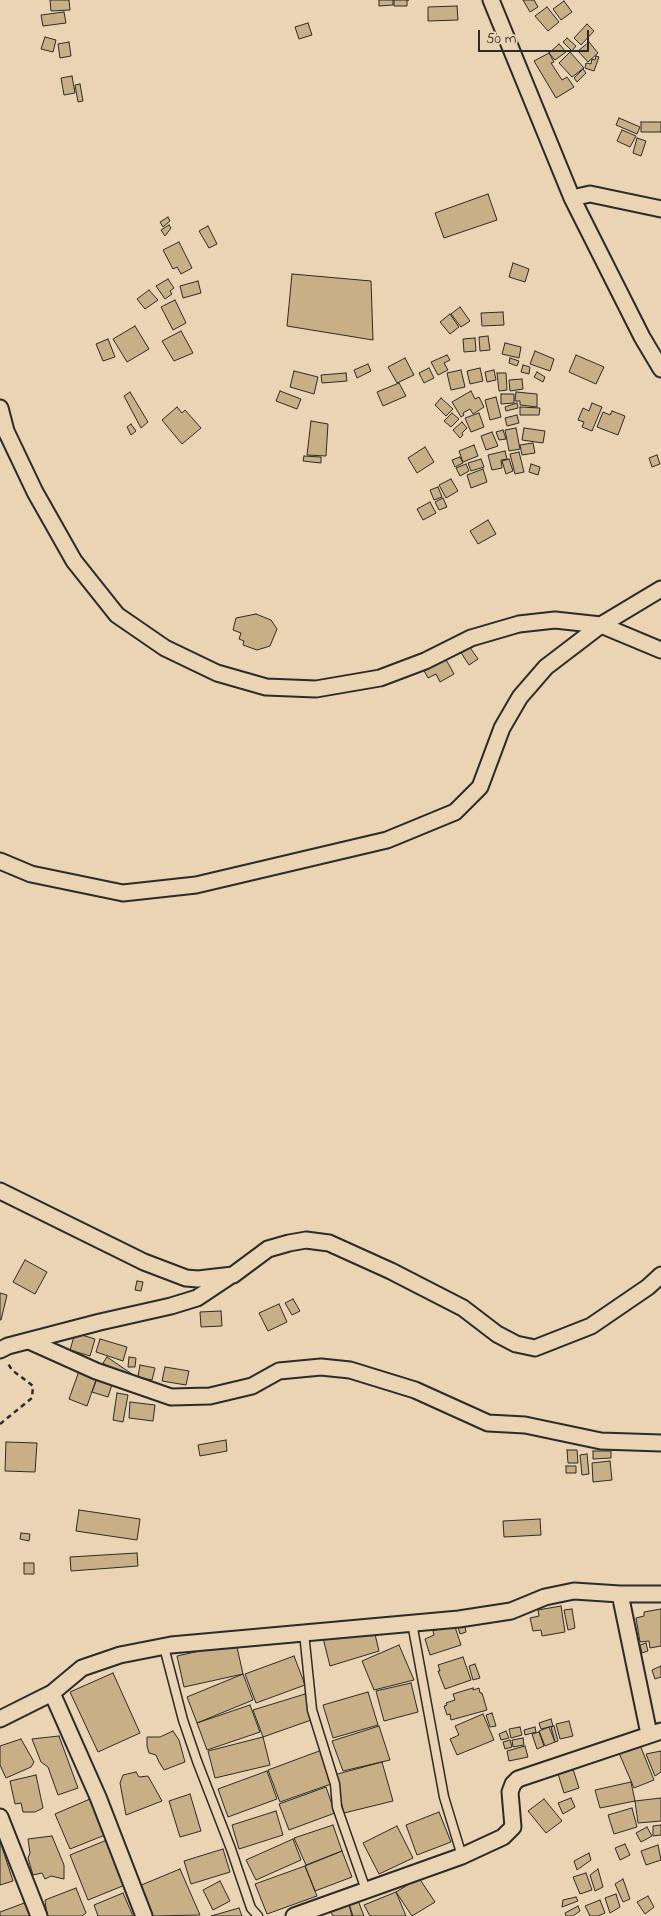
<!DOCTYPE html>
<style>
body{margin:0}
#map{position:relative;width:661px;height:1916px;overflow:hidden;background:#ead4b3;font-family:"Indie Flower",sans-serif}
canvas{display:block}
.scale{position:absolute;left:478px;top:30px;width:111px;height:22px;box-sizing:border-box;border:2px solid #2b2b2b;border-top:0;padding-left:6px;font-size:15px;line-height:18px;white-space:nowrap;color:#2b2b2b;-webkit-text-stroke:4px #ead4b3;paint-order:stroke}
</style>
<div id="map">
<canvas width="661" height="1916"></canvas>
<div class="scale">50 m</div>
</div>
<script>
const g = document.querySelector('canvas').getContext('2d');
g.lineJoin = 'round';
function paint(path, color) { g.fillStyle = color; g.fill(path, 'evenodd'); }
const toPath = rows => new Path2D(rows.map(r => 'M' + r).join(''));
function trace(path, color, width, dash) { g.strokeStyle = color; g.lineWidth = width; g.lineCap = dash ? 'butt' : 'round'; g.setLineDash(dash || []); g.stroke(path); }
const building = toPath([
 [50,0,69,0,70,10,51,11,50,0],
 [379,0,393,0,393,5,379,6,379,0],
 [394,0,409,0,407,0,407,6,394,6,394,0],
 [523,0,534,0,538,7,530,12,523,0],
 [564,1,572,12,561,20,553,9,564,1],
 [457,6,458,20,428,21,428,7,457,6],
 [547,7,559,22,548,31,535,16,547,7],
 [64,12,66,23,43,26,41,15,64,12],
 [308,23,312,35,299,39,295,27,308,23],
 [587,24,594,31,581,45,574,38,587,24],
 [45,37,56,40,53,52,41,49,45,37],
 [567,38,576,46,572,51,563,42,567,38],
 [69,42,71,56,60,58,58,44,69,42],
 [589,42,598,53,588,62,578,51,589,42],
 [559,44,566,52,555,60,549,53,559,44],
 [570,52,584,68,572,77,559,63,570,52],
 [549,53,554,62,551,63,562,80,567,77,574,87,556,98,534,61,549,53],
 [596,56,599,57,594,71,585,68,586,63,591,64,592,59,595,60,596,56],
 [583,69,586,73,577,82,574,78,583,69],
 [72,76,75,93,64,95,61,78,72,76],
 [80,84,83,101,78,102,75,85,80,84],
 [619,118,640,127,637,134,616,125,619,118],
 [641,122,661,122,661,132,641,132,641,122],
 [622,130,636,136,630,147,617,141,622,130],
 [637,138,646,141,641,156,633,153,637,138],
 [488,194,497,220,444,238,435,213,488,194],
 [168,217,170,221,163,227,160,222,168,217],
 [169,225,171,228,165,236,161,230,169,225],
 [208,226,217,244,209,248,199,231,208,226],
 [179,242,192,268,181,274,177,267,173,269,163,250,179,242],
 [513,263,529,269,525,282,509,277,513,263],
 [292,274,371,281,373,340,287,326,292,274],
 [168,279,174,288,170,291,172,294,165,299,156,286,168,279],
 [198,281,201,293,183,298,180,286,198,281],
 [149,290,158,300,145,309,137,299,149,290],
 [175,300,186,323,173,330,161,307,175,300],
 [460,307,470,321,461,327,451,314,460,307],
 [503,312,504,325,482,326,481,313,503,312],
 [450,314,459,327,450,334,440,322,450,314],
 [135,326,149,349,127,362,113,339,135,326],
 [181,331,193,353,174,361,162,341,181,331],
 [488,336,490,350,480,351,479,337,488,336],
 [475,338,476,351,464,352,463,339,475,338],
 [108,339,115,357,103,361,96,344,108,339],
 [505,343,521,347,519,358,502,354,505,343],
 [535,351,554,359,550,371,530,364,535,351],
 [447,355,450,360,444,363,448,370,438,375,431,362,447,355],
 [576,355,604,367,596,384,569,372,576,355],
 [405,358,414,375,397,383,388,367,405,358],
 [510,358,519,361,517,366,509,363,510,358],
 [368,364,371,371,357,378,354,370,368,364],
 [523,365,530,367,529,374,521,372,523,365],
 [429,368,434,378,424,383,419,373,429,368],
 [480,368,483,381,470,384,467,371,480,368],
 [461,370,465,387,451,390,447,373,461,370],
 [494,370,496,380,487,382,485,372,494,370],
 [294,371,318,377,314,394,290,387,294,371],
 [537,372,545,377,543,382,534,377,537,372],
 [346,373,347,381,322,383,321,375,346,373],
 [497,373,506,373,507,390,499,391,497,373],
 [522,379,523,389,510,391,509,380,522,379],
 [399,383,406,396,383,406,377,392,399,383],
 [280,391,301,399,297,409,276,401,280,391],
 [471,391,475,399,479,397,484,407,473,414,470,409,463,413,464,415,461,417,452,402,471,391],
 [130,392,148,422,141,428,124,396,130,392],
 [516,392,537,394,537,407,520,405,520,401,515,401,516,392],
 [501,394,514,394,514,403,501,404,501,394],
 [496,397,501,417,490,420,485,400,496,397],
 [441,398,453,409,446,416,435,405,441,398],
 [517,403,518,408,506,411,505,407,517,403],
 [592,403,602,407,592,431,582,427,584,422,578,420,583,408,589,411,592,403],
 [177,407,182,413,185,410,201,428,182,444,162,420,177,407],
 [520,407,540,408,539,415,520,415,520,407],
 [612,411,625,416,618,435,597,427,603,412,610,415,612,411],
 [452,413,459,419,451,427,444,421,452,413],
 [479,413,484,427,471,432,465,418,479,413],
 [517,415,519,423,507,426,505,418,517,415],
 [311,421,328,424,326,456,307,455,311,421],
 [462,422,467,428,462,433,463,435,460,438,453,430,462,422],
 [131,424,136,431,131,435,127,427,131,424],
 [516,428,520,449,509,451,505,430,516,428],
 [524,428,545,431,543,443,522,440,524,428],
 [503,430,506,439,499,440,496,432,503,430],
 [492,432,498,446,486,450,481,436,492,432],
 [533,443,535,453,522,455,520,445,533,443],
 [474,445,478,456,463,462,459,451,474,445],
 [425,447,434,462,417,473,408,458,425,447],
 [505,451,507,459,501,460,502,468,492,470,488,455,505,451],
 [519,452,524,472,515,474,510,454,519,452],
 [657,455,660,464,652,467,649,458,657,455],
 [304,456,321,457,321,463,303,461,304,456],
 [460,457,463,463,455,467,452,460,460,457],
 [481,459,484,467,471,471,468,463,481,459],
 [509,459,513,471,506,474,502,461,509,459],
 [466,464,469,471,460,476,456,468,466,464],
 [531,464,540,467,538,475,529,472,531,464],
 [483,469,487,482,471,488,467,475,483,469],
 [451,479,458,491,446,498,439,485,451,479],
 [438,487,442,497,434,500,430,490,438,487],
 [443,498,447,507,439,510,435,502,443,498],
 [430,502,436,513,423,520,417,509,430,502],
 [488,520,496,534,478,544,470,531,488,520],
 [256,614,271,620,277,629,270,646,257,650,243,645,244,641,239,639,241,633,233,630,236,618,256,614],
 [469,646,478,659,469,665,460,651,469,646],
 [444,656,454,674,440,682,436,674,428,678,422,667,444,656],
 [25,1260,47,1272,35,1294,13,1282,25,1260],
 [137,1281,143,1282,141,1291,135,1290,137,1281],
 [0,1293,7,1295,1,1320,0,1320,0,1293],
 [293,1299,300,1311,292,1315,285,1303,293,1299],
 [279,1304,287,1322,268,1331,259,1313,279,1304],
 [221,1311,222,1326,201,1327,200,1312,221,1311],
 [75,1333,95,1339,90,1356,70,1350,75,1333],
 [100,1339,127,1347,123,1361,96,1352,100,1339],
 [107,1357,132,1374,128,1380,103,1363,107,1357],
 [129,1357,136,1358,135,1367,128,1367,129,1357],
 [140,1365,155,1368,152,1380,138,1377,140,1365],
 [165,1367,189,1371,186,1385,162,1381,165,1367],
 [79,1371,97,1377,87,1406,69,1399,79,1371],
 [98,1376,113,1381,108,1397,92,1392,98,1376],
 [117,1393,128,1395,123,1422,113,1420,117,1393],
 [130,1402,155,1405,153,1421,129,1418,130,1402],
 [226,1440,227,1451,200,1456,198,1445,226,1440],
 [6,1442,37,1443,35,1472,5,1471,6,1442],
 [567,1450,577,1450,578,1463,568,1463,567,1450],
 [593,1451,611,1451,611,1458,593,1459,593,1451],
 [587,1454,589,1474,582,1475,580,1455,587,1454],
 [610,1461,612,1480,593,1482,592,1463,610,1461],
 [566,1466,576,1466,576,1473,566,1473,566,1466],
 [79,1510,140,1519,137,1540,76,1531,79,1510],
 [540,1519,541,1535,504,1537,503,1521,540,1519],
 [21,1533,30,1534,29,1541,20,1539,21,1533],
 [137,1553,138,1566,71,1571,70,1557,137,1553],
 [24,1563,34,1563,34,1574,24,1574,24,1563],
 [561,1606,565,1632,542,1636,541,1630,533,1631,530,1618,539,1616,538,1610,561,1606],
 [572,1609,575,1628,568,1630,564,1610,572,1609],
 [661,1609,661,1646,650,1648,649,1641,640,1642,636,1618,644,1616,644,1612,661,1609],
 [464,1622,466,1632,460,1634,457,1624,464,1622],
 [454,1624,461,1645,430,1655,425,1639,434,1635,433,1631,454,1624],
 [374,1630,379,1651,330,1666,323,1638,374,1630],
 [236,1643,243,1674,184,1687,177,1656,236,1643],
 [646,1643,648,1651,642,1653,640,1645,646,1643],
 [399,1645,414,1680,374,1690,362,1661,399,1645],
 [294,1656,305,1685,256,1703,245,1674,294,1656],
 [463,1657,471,1680,445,1689,438,1671,440,1671,438,1665,463,1657],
 [475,1664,480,1678,473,1680,469,1666,475,1664],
 [661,1666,661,1677,655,1679,652,1670,661,1666],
 [113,1673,140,1733,98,1752,70,1692,113,1673],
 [243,1674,253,1700,197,1723,187,1697,243,1674],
 [411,1683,418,1712,384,1721,376,1691,411,1683],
 [473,1688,473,1690,479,1688,480,1693,482,1693,487,1710,451,1720,450,1714,447,1715,444,1706,447,1705,446,1703,455,1700,453,1694,473,1688],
 [368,1692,378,1725,333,1738,323,1705,368,1692],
 [305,1694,314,1719,263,1737,253,1710,305,1694],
 [250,1705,260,1732,207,1750,197,1723,250,1705],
 [492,1713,496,1726,490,1727,486,1715,492,1713],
 [483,1714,494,1740,457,1755,450,1739,459,1735,455,1726,483,1714],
 [551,1719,553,1726,541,1729,539,1723,551,1719],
 [569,1721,573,1736,560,1739,556,1724,569,1721],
 [379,1726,390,1760,343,1771,332,1741,379,1726],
 [554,1726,558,1741,555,1742,551,1727,554,1726],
 [520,1727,522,1735,511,1738,509,1729,520,1727],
 [535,1727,536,1732,525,1735,524,1730,535,1727],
 [549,1727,555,1742,545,1746,539,1731,549,1727],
 [173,1731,179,1740,185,1762,164,1770,159,1762,156,1755,149,1753,147,1746,147,1737,160,1737,173,1731],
 [506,1731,509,1738,501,1740,499,1734,506,1731],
 [539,1732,544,1746,537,1749,532,1734,539,1732],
 [59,1736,78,1788,58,1795,48,1767,41,1762,32,1739,59,1736],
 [263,1737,270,1765,215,1778,208,1751,263,1737],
 [523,1738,524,1745,513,1747,512,1740,523,1738],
 [21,1739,34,1762,31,1767,6,1778,0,1765,0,1746,21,1739],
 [510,1740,512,1747,505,1749,503,1742,510,1740],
 [640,1745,654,1780,634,1788,619,1753,640,1745],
 [525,1746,528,1757,509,1761,507,1751,525,1746],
 [322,1750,334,1783,280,1802,268,1770,322,1750],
 [661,1751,661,1772,655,1776,646,1754,661,1751],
 [382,1762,393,1801,344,1813,334,1775,382,1762],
 [573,1769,579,1788,564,1793,558,1774,573,1769],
 [267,1771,277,1799,228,1817,218,1789,267,1771],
 [136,1772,139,1777,148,1776,162,1801,126,1815,120,1783,123,1775,136,1772],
 [36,1775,43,1808,35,1812,23,1812,21,1803,15,1804,10,1781,36,1775],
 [631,1782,635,1801,600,1808,595,1790,631,1782],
 [326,1787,335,1813,289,1830,279,1804,326,1787],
 [190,1794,201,1831,180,1837,169,1801,190,1794],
 [571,1798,575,1807,563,1814,558,1803,571,1798],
 [661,1798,661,1821,638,1823,635,1801,661,1798],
 [90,1799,105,1835,70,1849,55,1814,90,1799],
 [544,1799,562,1821,546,1833,528,1811,544,1799],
 [632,1808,637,1827,614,1834,608,1815,632,1808],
 [276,1811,283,1835,239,1849,232,1825,276,1811],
 [439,1812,451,1842,417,1855,406,1825,439,1812],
 [333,1825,342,1851,306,1865,294,1838,333,1825],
 [661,1825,661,1835,653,1836,653,1826,661,1825],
 [397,1826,413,1858,379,1874,363,1843,397,1826],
 [647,1827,652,1836,641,1842,636,1833,647,1827],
 [52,1836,64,1865,64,1879,51,1876,45,1879,42,1873,33,1875,28,1858,30,1853,28,1839,52,1836],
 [293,1839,301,1860,256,1880,246,1860,293,1839],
 [107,1840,125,1885,88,1900,70,1855,107,1840],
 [0,1841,13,1881,0,1885,0,1841],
 [625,1844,630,1855,620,1860,615,1848,625,1844],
 [658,1845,661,1860,646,1865,641,1851,658,1845],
 [223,1849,230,1872,191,1884,184,1861,223,1849],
 [342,1851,352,1877,315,1891,305,1866,342,1851],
 [589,1853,591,1860,577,1870,574,1861,589,1853],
 [305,1866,317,1896,267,1914,255,1884,305,1866],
 [180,1869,200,1915,153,1916,139,1886,180,1869],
 [598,1869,603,1887,595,1891,590,1875,598,1869],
 [586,1873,592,1890,580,1894,573,1877,586,1873],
 [419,1878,435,1902,412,1916,396,1892,419,1878],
 [623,1879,630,1899,623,1902,615,1884,623,1879],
 [220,1881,230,1901,213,1910,203,1890,220,1881],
 [76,1888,86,1913,82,1916,47,1916,45,1900,76,1888],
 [396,1892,406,1916,370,1916,364,1905,396,1892],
 [123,1893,133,1916,98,1916,94,1905,123,1893],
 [616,1894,620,1907,610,1913,605,1898,616,1894],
 [356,1895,364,1916,353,1916,347,1898,356,1895],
 [648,1896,654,1907,645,1914,637,1902,648,1896],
 [576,1897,578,1901,562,1907,563,1900,576,1897],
 [600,1900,605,1913,598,1916,590,1916,585,1906,600,1900],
 [27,1902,33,1916,0,1916,0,1912,27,1902],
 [349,1905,352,1916,333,1916,331,1912,349,1905],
 [578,1906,580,1911,573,1916,566,1916,565,1913,578,1906],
 [239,1908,242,1916,211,1916,239,1908]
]);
paint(building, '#c9af86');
trace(building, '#2b2b2b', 1);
const lane = toPath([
 [412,1623,444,1797,462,1856],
 [304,1633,312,1710,335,1784,337,1807,366,1890],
 [164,1647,183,1720,197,1761,231,1849,251,1908,258,1916]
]);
const street = toPath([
 [491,0,572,198,642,337,661,369],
 [572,198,590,194,661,209],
 [0,408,6,431,35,492,74,561,117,615,165,648,217,673,266,687,316,689,380,678,425,661,471,638,519,624,555,620,601,625,661,650],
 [0,861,31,874,123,893,196,885,387,840,455,812,480,787,502,728,520,697,546,667,601,625,661,589],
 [0,1191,144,1262,186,1278,198,1279,233,1275,268,1249,289,1243,306,1240,329,1243,391,1271,463,1308,497,1334,516,1344,535,1348,591,1326,648,1287,661,1275],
 [29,1341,96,1371,171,1397,210,1396,252,1386,279,1371,321,1367,350,1370,415,1390,488,1423,525,1425,601,1441,661,1443],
 [0,1350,8,1346,100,1322,171,1306,197,1298,230,1276],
 [620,1594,649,1734],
 [52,1693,98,1797,144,1916],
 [0,1719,52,1693,82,1668,120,1655,171,1645,459,1619,511,1611,545,1597,574,1591,620,1594,661,1594],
 [0,1817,39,1916],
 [294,1916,462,1856,503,1837,513,1827,510,1792,513,1784,518,1779,661,1731]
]);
trace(lane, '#2b2b2b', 11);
trace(street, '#2b2b2b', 19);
trace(toPath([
 [0,1424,32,1398,33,1386,12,1370,7,1362]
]), '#2b2b2b', 2.5, [5, 4]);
trace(lane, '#ead4b3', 8);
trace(street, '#ead4b3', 15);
</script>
